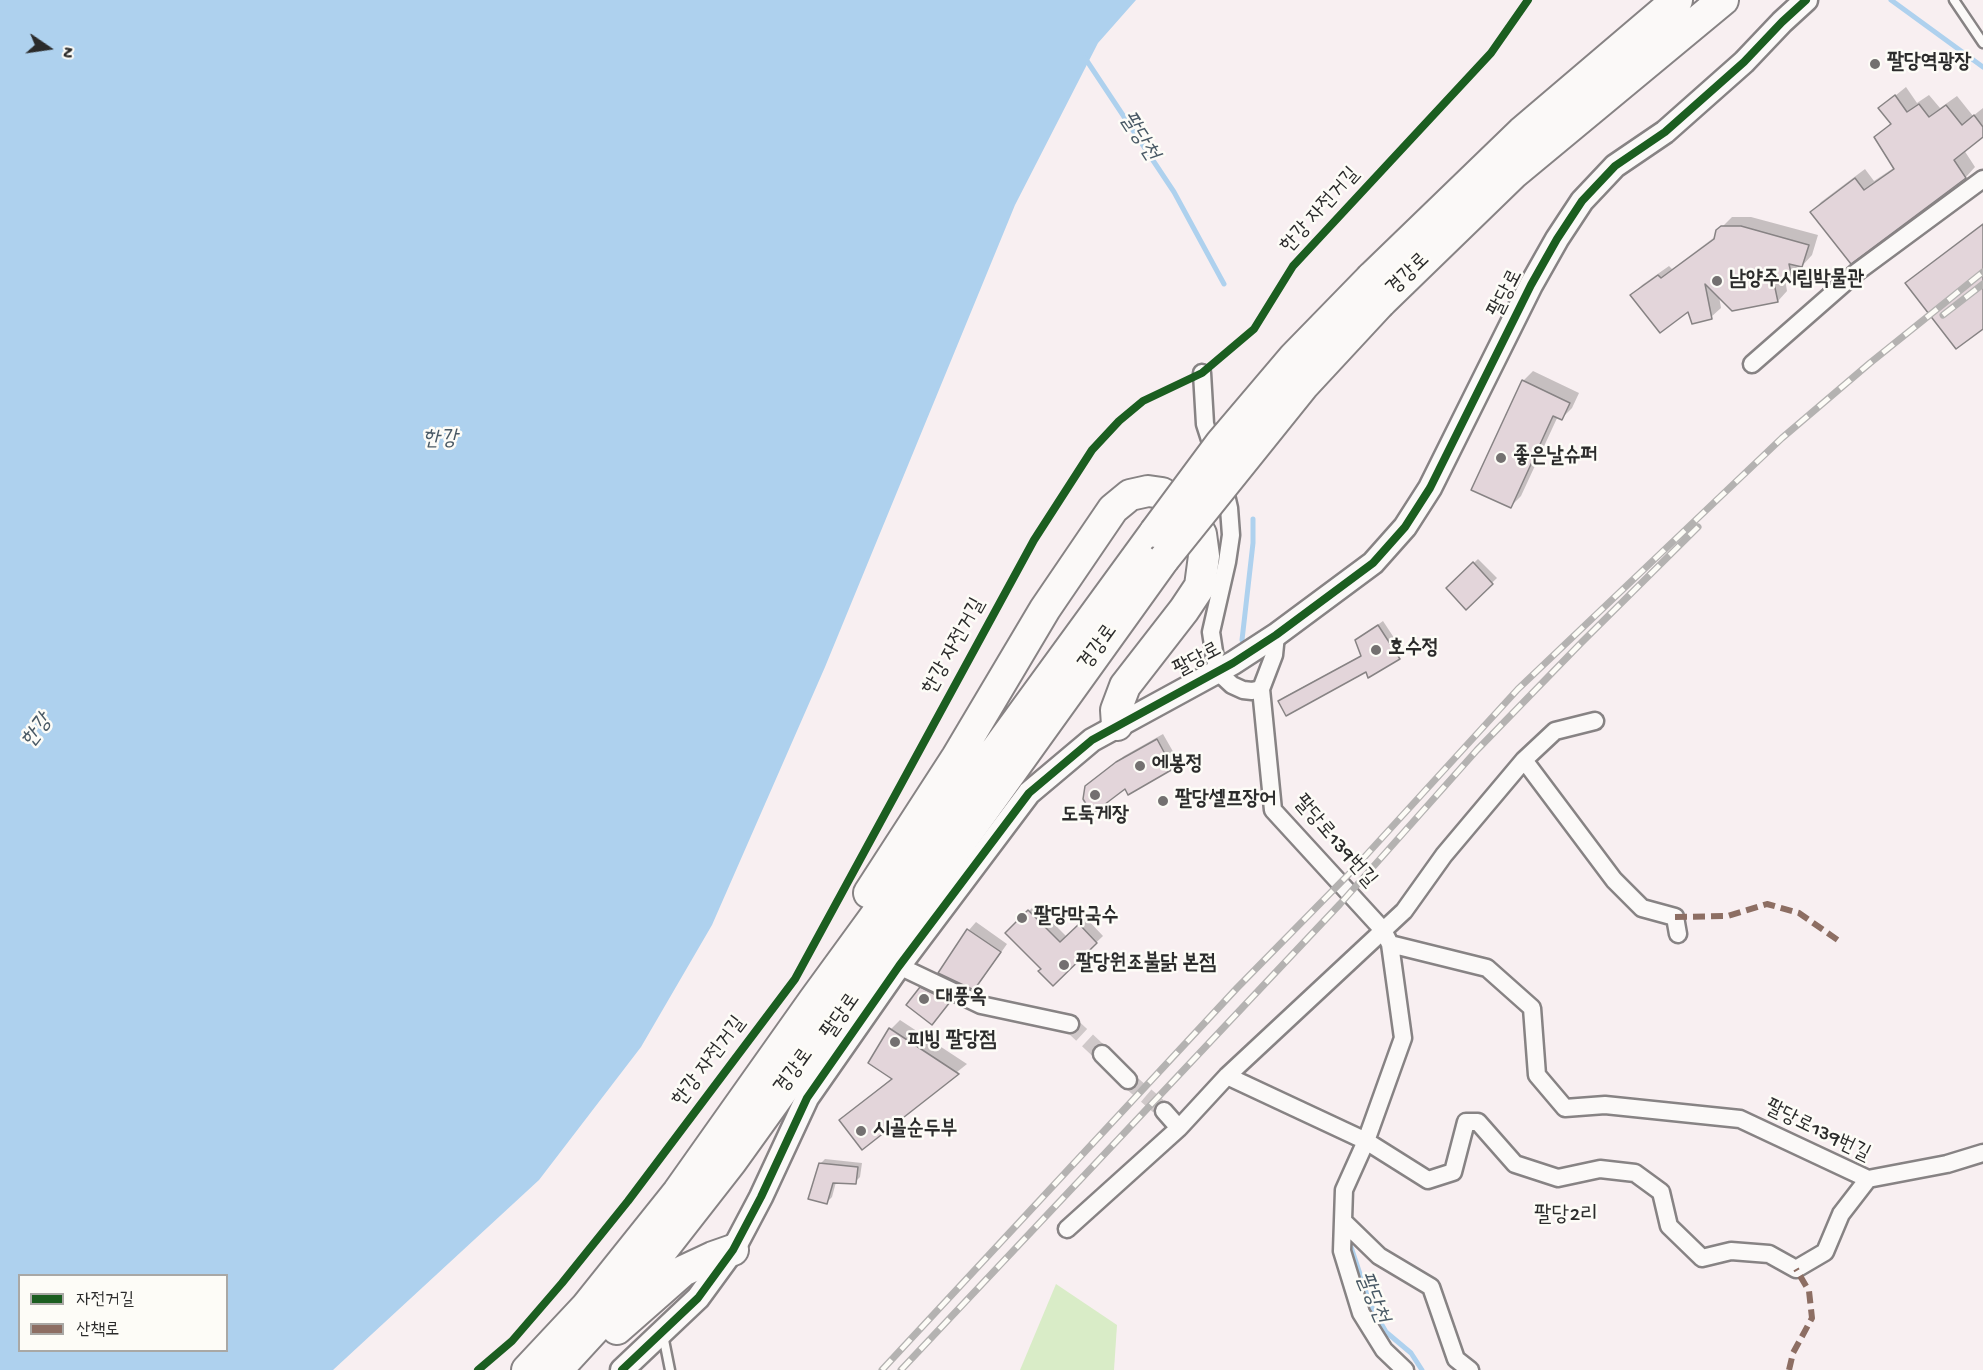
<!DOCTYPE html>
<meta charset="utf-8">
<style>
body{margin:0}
#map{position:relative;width:1983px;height:1370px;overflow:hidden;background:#f8eff1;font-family:"Gochi Hand","Poor Story",sans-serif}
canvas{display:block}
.legend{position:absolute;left:18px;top:1274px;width:210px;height:78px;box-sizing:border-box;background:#fdfcf7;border:2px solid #a9a8a5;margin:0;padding:8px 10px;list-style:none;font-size:18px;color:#2b2b2b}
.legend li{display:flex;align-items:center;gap:12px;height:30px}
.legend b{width:30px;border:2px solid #a9a8a5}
.north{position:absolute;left:18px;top:18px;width:60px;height:60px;-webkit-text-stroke:4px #fdfcf7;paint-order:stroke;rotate:103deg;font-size:16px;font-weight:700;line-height:24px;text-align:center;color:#2b2b2b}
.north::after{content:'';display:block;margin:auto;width:21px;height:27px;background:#2b2b2b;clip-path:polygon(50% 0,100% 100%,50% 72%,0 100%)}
</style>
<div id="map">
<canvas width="1983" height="1370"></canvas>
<ul class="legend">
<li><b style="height:8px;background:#1b5e20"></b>자전거길</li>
<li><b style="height:8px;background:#8d6e63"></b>산책로</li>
</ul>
<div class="north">N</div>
</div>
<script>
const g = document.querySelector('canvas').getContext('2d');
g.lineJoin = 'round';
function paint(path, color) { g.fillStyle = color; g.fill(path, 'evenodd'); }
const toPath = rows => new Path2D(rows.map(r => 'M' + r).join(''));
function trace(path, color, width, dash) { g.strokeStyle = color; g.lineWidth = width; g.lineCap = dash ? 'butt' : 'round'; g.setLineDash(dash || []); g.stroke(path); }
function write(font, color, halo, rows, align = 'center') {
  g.font = font + ' "Gochi Hand","Poor Story",sans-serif'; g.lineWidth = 5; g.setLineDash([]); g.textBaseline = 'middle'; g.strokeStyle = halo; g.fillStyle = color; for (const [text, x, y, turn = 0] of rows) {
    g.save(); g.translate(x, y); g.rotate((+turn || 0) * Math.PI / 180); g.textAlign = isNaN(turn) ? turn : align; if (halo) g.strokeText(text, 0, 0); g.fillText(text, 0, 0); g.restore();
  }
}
paint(toPath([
 [1056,1284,1117,1325,1114,1370,1020,1370]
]), '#d9ecc7');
paint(toPath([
 [0,0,1136,0,1098,43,1015,205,825,667,712,925,641,1047,539,1180,333,1370,0,1370],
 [20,1276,226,1276,226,1350,20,1350]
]), '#aed1ee');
paint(toPath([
 [1906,87,1917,103,1929,95,1940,108,1957,96,1973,116,1983,108,1983,135,1964,150,1975,167,1966,177,1851,261,1812,212,1821,202,1865,169,1874,181,1895,167,1876,137,1891,123,1880,108],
 [1732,217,1751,217,1818,235,1812,255,1792,277,1785,279,1787,291,1778,301,1719,296,1721,308,1711,317,1689,309,1632,295,1642,285,1669,266,1672,269,1716,236,1718,231],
 [1533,371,1579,393,1572,408,1562,418,1558,416,1521,496,1511,506,1523,381],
 [1478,559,1497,578,1466,608,1448,588],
 [1383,621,1404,653,1399,657,1369,676,1367,670,1280,701,1284,697,1362,655,1362,636],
 [1163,734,1179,762,1173,768,1125,787,1093,780,1124,756],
 [1035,905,1067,937,1086,918,1103,936,1053,984,1043,969,1007,933],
 [976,922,1007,944,981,981,974,988,940,972,969,930],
 [925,984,953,997,937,1019,921,988],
 [900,1020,967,1064,862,1148,841,1120,893,1077,891,1029],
 [825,1159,862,1163,860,1177,855,1182,836,1182,832,1197,827,1202,820,1164]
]), '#0003');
trace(toPath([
 [1891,0,1983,67],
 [1085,58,1174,192,1224,284],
 [1242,640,1253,543,1253,519],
 [1351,1247,1370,1304,1386,1332,1411,1353,1422,1370]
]), '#aed1ee', 5);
const building = toPath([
 [1895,95,1907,112,1919,104,1929,117,1946,105,1962,125,1974,115,1983,127,1983,137,1954,160,1966,178,1851,264,1810,212,1855,178,1864,190,1894,169,1874,137,1891,124,1878,108,1895,95],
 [1983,224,1983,329,1956,349,1905,283,1983,224],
 [1721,226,1741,226,1809,245,1802,267,1789,264,1792,278,1774,283,1778,302,1732,311,1705,284,1712,319,1692,324,1688,312,1660,333,1630,295,1658,275,1661,278,1714,239,1716,230,1721,226],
 [1522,380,1570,403,1562,420,1553,416,1511,508,1471,490,1522,380],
 [1473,562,1493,584,1466,610,1446,588,1473,562],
 [1378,625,1400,659,1368,678,1366,672,1286,716,1278,701,1361,656,1355,640,1378,625],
 [1157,739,1173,769,1128,795,1125,789,1092,814,1083,799,1085,786,1116,762,1157,739],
 [1028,910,1060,942,1079,924,1097,943,1053,986,1038,971,1041,969,1005,933,1028,910],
 [967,929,1001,952,974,990,938,973,967,929],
 [920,987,950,1002,932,1025,906,1005,920,987],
 [889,1028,959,1074,862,1150,839,1120,892,1079,868,1063,889,1028],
 [819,1163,858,1167,856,1184,833,1183,827,1204,808,1199,819,1163]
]);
paint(building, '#e3d5da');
trace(building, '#878384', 1.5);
trace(toPath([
 [1070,1024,1102,1054],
 [1128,1080,1164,1111]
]), '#cfc8c9', 16, [16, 8]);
const lane = toPath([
 [1954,0,1983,43],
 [663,1335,670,1370]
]);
const street = toPath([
 [1752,364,1857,272,1983,179],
 [1202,373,1205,424,1215,455],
 [1223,482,1229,508,1231,535,1227,562,1211,632,1217,671,1232,685,1243,690,1252,691,1261,689,1274,655,1276,635],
 [1261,689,1273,810,1383,930,1390,944,1403,1038,1366,1141,1344,1190,1342,1251,1361,1313,1384,1350,1405,1370],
 [1524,760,1614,880,1642,908,1675,917,1678,934],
 [1390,944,1487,968,1532,1008,1537,1075,1565,1108,1605,1105,1740,1119,1868,1179],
 [899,966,981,1005,1070,1024],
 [1102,1054,1128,1080],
 [1227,1076,1366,1141,1428,1180,1453,1172,1466,1122,1478,1122,1515,1164,1558,1178,1600,1169,1635,1173,1661,1192,1669,1226,1702,1258,1731,1251,1769,1254,1796,1269,1825,1252,1841,1214,1868,1179],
 [1164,1111,1179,1128],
 [1868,1179,1947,1164,1983,1153],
 [1343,1221,1379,1256,1431,1287,1456,1359,1470,1370],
 [1067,1229,1179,1128,1227,1076,1404,911,1444,855,1524,760,1555,731,1595,721]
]);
const secondary = toPath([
 [622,1370,698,1298,733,1250,761,1197,807,1098,899,966,1029,793,1092,740,1233,663,1276,635,1373,563,1405,527,1430,488,1531,285,1557,239,1582,201,1615,166,1665,132,1744,62,1782,22,1806,0]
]);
const highway = toPath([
 [1371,278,1522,132,1677,0],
 [1380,303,1513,174,1723,0],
 [869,893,957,757,1045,609,1113,509,1130,495,1148,491,1162,493,1187,510,1201,534,1204,556,1200,586,1184,610,1125,686,1116,710,1117,725],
 [617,1329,683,1271,713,1257,733,1250],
 [527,1370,586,1307,678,1192,814,1000,1155,532],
 [557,1370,635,1285,731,1162,1164,559]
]);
trace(lane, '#878384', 13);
trace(street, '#878384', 21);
trace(secondary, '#878384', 27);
trace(highway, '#878384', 34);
trace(lane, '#fbf9f8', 8);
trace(street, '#fbf9f8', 16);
trace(secondary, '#fbf9f8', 22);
trace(highway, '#fbf9f8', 30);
const rail = toPath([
 [1943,315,1983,284],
 [882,1370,1237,988,1348,875,1518,689,1782,438,1870,363,1983,272],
 [901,1370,1340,904,1477,750,1582,642,1698,527]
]);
trace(rail, '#b4b2b1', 7);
trace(rail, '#fdfcf7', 4.5, [14]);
const highwayBridge = toPath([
 [1155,532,1221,443,1294,357,1371,278],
 [1164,559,1303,386,1380,303]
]);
trace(highwayBridge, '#878384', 34, []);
trace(highwayBridge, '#fbf9f8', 30);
trace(toPath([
 [1675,917,1728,916,1767,904,1799,913,1842,943],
 [1789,1370,1793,1353,1812,1318,1809,1291,1796,1269]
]), '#8d6e63', 6, [12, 6]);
trace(toPath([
 [478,1370,512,1341,562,1283,628,1201,795,979,1034,540,1092,450,1119,421,1143,401,1202,373,1254,329,1293,266,1491,53,1528,0],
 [622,1370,698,1298,733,1250,761,1197,807,1098,899,966,1029,793,1092,740,1233,663,1276,635,1373,563,1405,527,1430,488,1531,285,1557,239,1582,201,1615,166,1665,132,1744,62,1782,22,1806,0]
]), '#1b5e20', 8);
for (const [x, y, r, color] of [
 [1875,64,6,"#737070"],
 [1717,281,6,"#737070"],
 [1501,458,6,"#737070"],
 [1376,650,6,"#737070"],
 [1140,766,6,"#737070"],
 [1095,795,6,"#737070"],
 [1163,801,6,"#737070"],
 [1022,918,6,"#737070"],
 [1064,965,6,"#737070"],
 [924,999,6,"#737070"],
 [895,1042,6,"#737070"],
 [861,1131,6,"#737070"]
]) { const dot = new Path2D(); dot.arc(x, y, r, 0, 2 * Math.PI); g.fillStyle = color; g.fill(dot); trace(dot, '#fdfcf7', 2); }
write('bold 21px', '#2b2b2b', '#fdfcf7', [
 ["팔당역광장",1887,64],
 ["남양주시립박물관",1729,281],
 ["좋은날슈퍼",1513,458],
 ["호수정",1388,650],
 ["에봉정",1152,766],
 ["팔당셀프장어",1175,801],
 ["도둑게장",1095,817,"center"],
 ["팔당막국수",1034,918],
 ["팔당원조불닭 본점",1076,965],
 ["대풍옥",936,999],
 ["피빙 팔당점",907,1042],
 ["시골순두부",873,1131]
], 'left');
write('21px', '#2b2b2b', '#fdfcf7', [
 ["한강 자전거길",1321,211,-48],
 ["경강로",1409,275,-44],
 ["팔당로",1507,294,-63],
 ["한강 자전거길",955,647,-61],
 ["경강로",1099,648,-54],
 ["팔당로",1198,661,-28],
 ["팔당로139번길",1334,842,49],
 ["팔당로",842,1017,-55],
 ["한강 자전거길",710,1062,-53],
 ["경강로",795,1072,-54],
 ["팔당로139번길",1817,1132,26]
]);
write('italic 22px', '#495965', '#fdfcf7', [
 ["팔당천",1138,137,57],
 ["한강",440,441],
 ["한강",38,732,-53],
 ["팔당천",1371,1298,67]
]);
write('22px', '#2b2b2b', '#fdfcf7', [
 ["팔당2리",1566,1217]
]);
</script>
